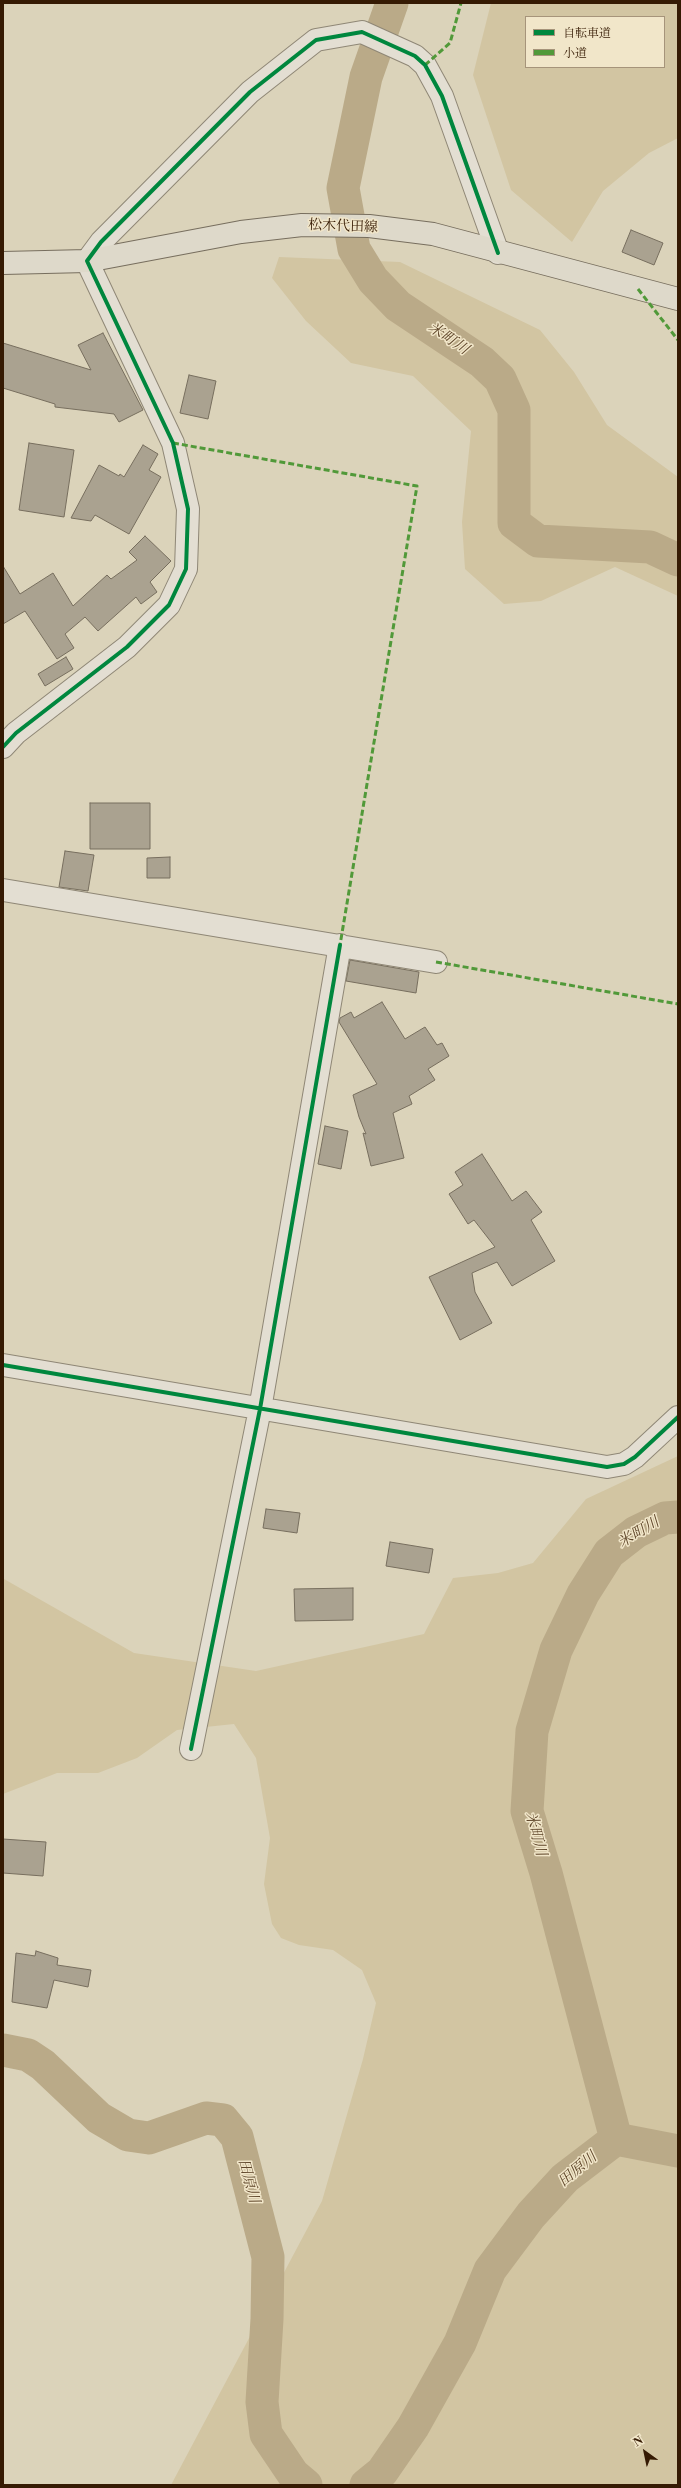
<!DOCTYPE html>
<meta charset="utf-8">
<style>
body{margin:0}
#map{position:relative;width:681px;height:2488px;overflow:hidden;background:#dbd3ba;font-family:"Libre Bodoni","Noto Serif JP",serif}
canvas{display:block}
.frame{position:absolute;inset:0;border:4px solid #351a03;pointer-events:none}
.legend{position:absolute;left:525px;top:16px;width:140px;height:52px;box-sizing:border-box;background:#f1e6c9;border:1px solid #a6947a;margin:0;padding:5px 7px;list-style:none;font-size:12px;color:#351a03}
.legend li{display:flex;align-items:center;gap:8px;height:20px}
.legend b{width:20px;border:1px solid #a6947a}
.north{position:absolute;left:625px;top:2432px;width:40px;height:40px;-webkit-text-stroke:3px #f1e6c9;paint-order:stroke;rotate:327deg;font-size:11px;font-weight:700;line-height:16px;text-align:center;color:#351a03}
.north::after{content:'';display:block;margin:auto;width:14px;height:18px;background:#351a03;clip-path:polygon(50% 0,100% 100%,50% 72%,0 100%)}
</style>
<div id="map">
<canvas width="681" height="2488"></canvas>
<div class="frame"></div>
<ul class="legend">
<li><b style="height:5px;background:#00873e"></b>自転車道</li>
<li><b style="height:5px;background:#519939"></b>小道</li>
</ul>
<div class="north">N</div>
</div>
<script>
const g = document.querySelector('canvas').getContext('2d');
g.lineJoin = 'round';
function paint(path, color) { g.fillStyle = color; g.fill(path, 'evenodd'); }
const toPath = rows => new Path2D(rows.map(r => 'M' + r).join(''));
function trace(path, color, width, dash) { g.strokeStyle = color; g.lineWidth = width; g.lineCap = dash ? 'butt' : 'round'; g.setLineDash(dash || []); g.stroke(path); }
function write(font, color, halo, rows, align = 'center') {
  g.font = font + ' "Libre Bodoni","Noto Serif JP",serif'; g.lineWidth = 3; g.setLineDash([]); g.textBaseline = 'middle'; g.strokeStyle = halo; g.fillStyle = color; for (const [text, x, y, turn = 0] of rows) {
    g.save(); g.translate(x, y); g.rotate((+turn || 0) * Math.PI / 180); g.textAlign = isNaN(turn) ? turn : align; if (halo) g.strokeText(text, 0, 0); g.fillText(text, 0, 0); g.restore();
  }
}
paint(toPath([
 [491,3,678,3,678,138,649,153,603,191,572,242,511,190,473,75],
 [526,17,664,17,664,67,526,67],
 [279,257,400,262,540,330,574,372,607,425,678,477,678,596,615,567,541,601,504,604,465,569,462,522,471,431,413,376,351,363,306,321,272,278],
 [678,1456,678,2485,171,2485,322,2201,363,2059,376,2003,362,1970,333,1950,299,1945,281,1938,272,1924,264,1884,270,1838,256,1758,234,1724,177,1730,137,1758,98,1773,57,1773,3,1794,4,1579,134,1653,256,1671,424,1634,453,1578,498,1573,533,1563,586,1499]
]), '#d2c5a2');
trace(toPath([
 [392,3,366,77,343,188,354,249,373,280,398,306,482,362,500,379,514,410,514,523,538,541,650,547,678,560],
 [3,2050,28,2055,43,2065,99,2118,128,2135,149,2138,206,2118,223,2120,237,2137,268,2257,267,2319,262,2402,266,2434,293,2474,306,2485],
 [616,2139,546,1873,527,1811,532,1731,556,1650,583,1594,609,1553,636,1532,665,1518,678,1517],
 [616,2139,678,2151],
 [366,2485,382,2472,413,2427,460,2343,490,2270,531,2215,565,2178,616,2139]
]), '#baaa88', 33);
const building = toPath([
 [631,230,663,243,654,265,622,252,631,230],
 [103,333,143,410,119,422,114,414,55,407,55,404,3,388,3,343,91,370,78,345,103,333],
 [189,375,216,381,208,419,180,413,189,375],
 [29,443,74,450,64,517,19,510,29,443],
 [143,445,158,454,149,470,161,477,129,534,95,515,91,521,71,518,99,465,119,476,120,474,124,477,143,445],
 [145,536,171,561,150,582,157,592,141,604,136,597,98,631,85,617,65,634,74,648,57,659,25,611,3,624,3,566,20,594,53,573,73,606,107,575,111,579,137,560,129,552,145,536],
 [66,657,73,669,45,686,38,674,66,657],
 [90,803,150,803,150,849,90,849,90,803],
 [65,851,94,855,88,891,59,887,65,851],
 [170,857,170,878,147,878,147,858,170,857],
 [350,960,419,972,416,993,346,981,350,960],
 [382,1002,405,1039,425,1027,437,1045,442,1043,449,1056,428,1069,435,1080,409,1096,412,1104,393,1113,404,1158,371,1166,363,1133,366,1134,359,1117,353,1095,377,1084,339,1022,340,1018,351,1012,354,1018,382,1002],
 [325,1126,348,1131,341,1169,318,1164,325,1126],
 [482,1154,512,1201,526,1191,542,1212,531,1220,555,1261,512,1286,497,1262,472,1273,475,1292,492,1323,460,1340,429,1277,495,1247,474,1220,468,1224,449,1194,463,1185,455,1172,482,1154],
 [266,1509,300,1513,297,1533,263,1528,266,1509],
 [390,1542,433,1549,429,1573,386,1566,390,1542],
 [353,1588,353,1620,295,1621,294,1589,353,1588],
 [3,1839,46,1842,43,1876,3,1873,3,1839],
 [36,1951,58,1958,57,1965,91,1970,88,1987,54,1980,47,2008,12,2002,16,1953,35,1956,36,1951]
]);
paint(building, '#aaa290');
trace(building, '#776e5e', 1);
const minor = toPath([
 [3,747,16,733,127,647,169,605,186,569,188,509,173,443,87,261,101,242,250,92,316,40,362,32,415,56,425,65,442,96,498,253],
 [3,890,436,962],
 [3,1365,607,1467,624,1464,635,1457,678,1417],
 [191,1749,260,1409,340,945]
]);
const major = toPath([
 [3,263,87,261,241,232,302,225,369,226,433,234,678,299]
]);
trace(minor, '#8f8776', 24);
trace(major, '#776e5e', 24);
trace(minor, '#e3ded2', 22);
trace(major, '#ded9ca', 22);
trace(toPath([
 [425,65,450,43,461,3],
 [638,289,678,340],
 [173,443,417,486,340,945],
 [436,962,678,1004]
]), '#519939', 3, [6, 3]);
trace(toPath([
 [3,747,16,733,127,647,169,605,186,569,188,509,173,443,87,261,101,242,250,92,316,40,362,32,415,56,425,65,442,96,498,253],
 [3,1365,607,1467,624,1464,635,1457,678,1417],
 [191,1749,260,1409,340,945]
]), '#00873e', 4);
write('14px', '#351a03', '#f1e6c9', [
 ["松木代田線",343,227,2]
]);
write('italic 15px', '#5f462a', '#f1e6c9', [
 ["米町川",448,339,34],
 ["米町川",639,1533,-31],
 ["米町川",535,1834,75],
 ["田原川",578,2170,-40],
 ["田原川",248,2181,75]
]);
</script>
